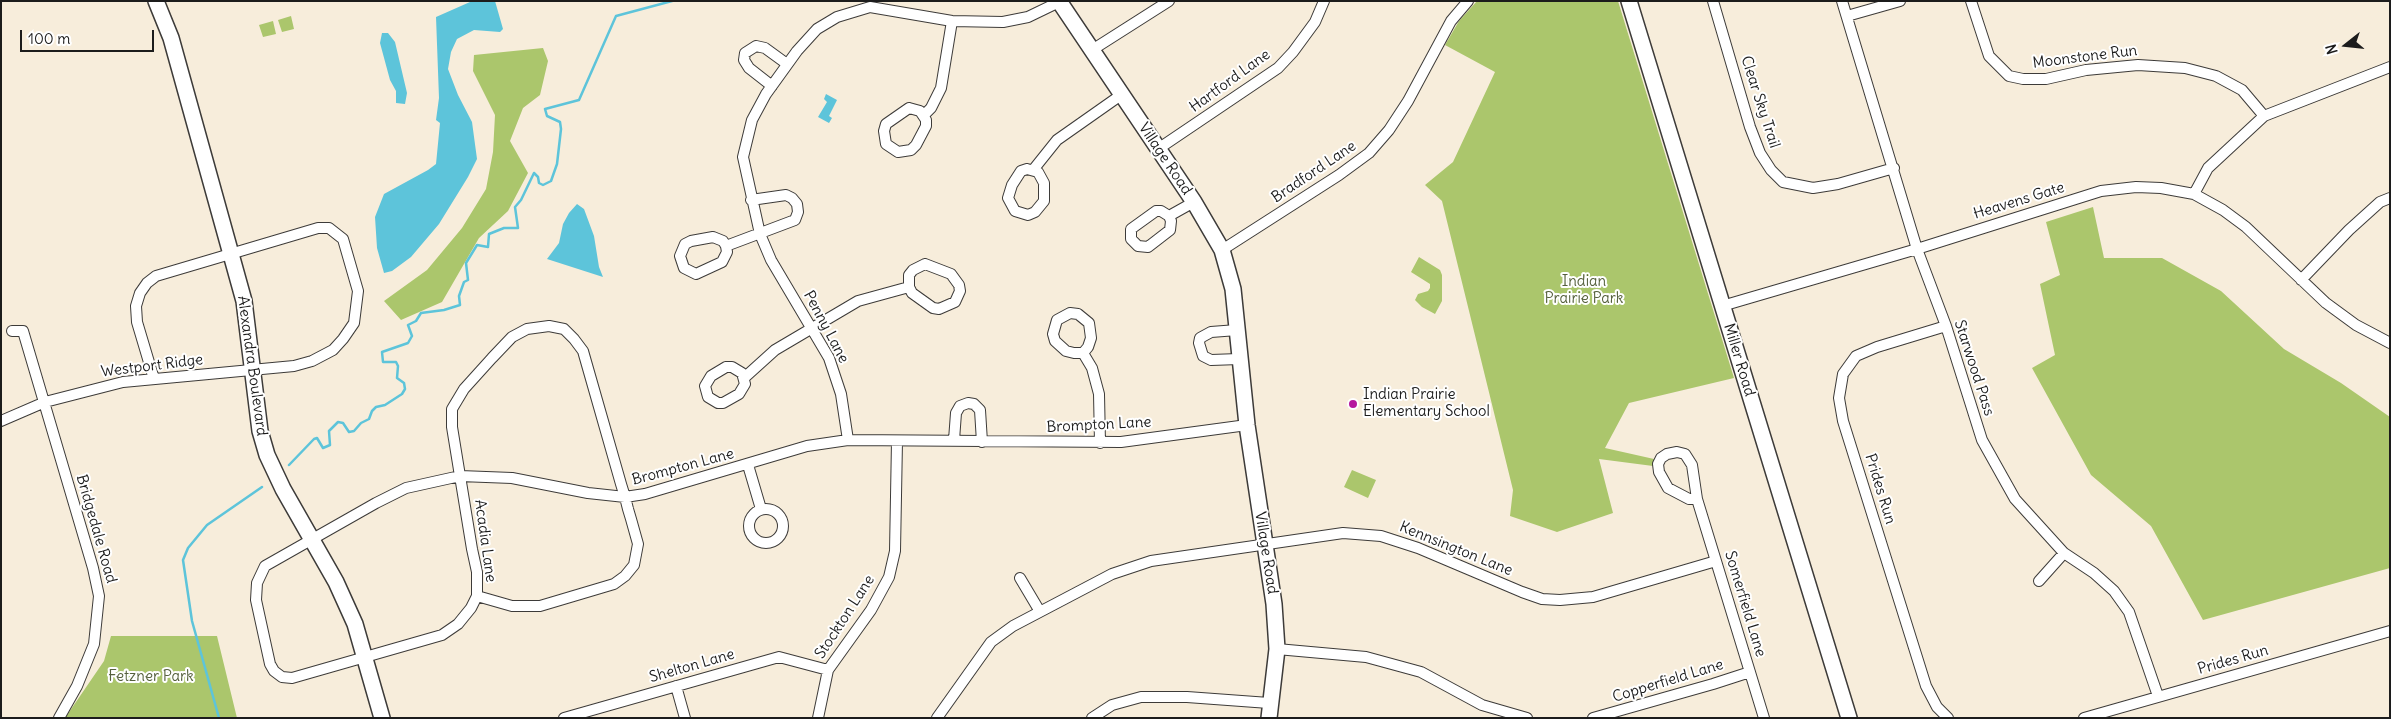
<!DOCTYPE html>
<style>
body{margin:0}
#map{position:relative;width:2391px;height:719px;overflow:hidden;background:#f7eddb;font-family:Delius,sans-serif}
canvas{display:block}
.frame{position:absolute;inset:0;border:2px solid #1c1c1c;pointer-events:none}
.north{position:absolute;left:2321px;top:20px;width:50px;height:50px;-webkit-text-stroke:4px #fff;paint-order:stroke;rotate:254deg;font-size:14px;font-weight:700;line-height:20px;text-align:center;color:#1c1c1c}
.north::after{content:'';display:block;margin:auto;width:18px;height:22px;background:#1c1c1c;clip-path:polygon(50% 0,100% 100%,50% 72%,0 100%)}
.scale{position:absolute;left:20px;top:30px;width:134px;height:22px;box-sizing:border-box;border:2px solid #1c1c1c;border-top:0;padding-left:6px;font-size:15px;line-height:18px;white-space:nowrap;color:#1c1c1c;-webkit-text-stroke:4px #fff;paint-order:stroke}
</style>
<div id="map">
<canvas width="2391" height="719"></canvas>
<div class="frame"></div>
<div class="north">N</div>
<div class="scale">100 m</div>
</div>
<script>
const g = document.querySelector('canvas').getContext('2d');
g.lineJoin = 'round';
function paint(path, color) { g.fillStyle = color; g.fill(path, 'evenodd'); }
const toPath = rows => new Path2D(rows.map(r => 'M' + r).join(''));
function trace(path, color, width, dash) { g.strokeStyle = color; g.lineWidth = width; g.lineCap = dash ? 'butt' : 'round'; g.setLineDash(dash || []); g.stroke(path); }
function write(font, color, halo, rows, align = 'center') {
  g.font = font + ' Delius,sans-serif'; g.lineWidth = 4; g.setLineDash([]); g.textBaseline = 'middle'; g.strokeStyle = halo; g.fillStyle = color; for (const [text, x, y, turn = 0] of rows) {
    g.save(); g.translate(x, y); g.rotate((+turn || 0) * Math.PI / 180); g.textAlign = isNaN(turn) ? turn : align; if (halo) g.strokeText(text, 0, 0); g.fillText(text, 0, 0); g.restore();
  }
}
paint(toPath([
 [1477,1,1618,1,1734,378,1629,403,1605,448,1654,459,1653,466,1599,459,1613,513,1557,532,1510,516,1513,490,1442,201,1425,185,1453,162,1495,72,1445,45,1459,21],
 [291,16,294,29,282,32,278,20],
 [273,21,276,34,263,37,259,25],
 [543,48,548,61,540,95,523,108,510,141,528,173,508,211,479,238,442,302,401,320,384,301,427,270,462,228,486,189,493,152,495,115,473,71,474,55],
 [2093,207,2104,258,2162,258,2221,291,2284,349,2341,383,2390,417,2390,568,2203,620,2151,526,2091,475,2032,368,2055,355,2040,284,2060,275,2046,222],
 [1419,257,1440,270,1442,275,1442,301,1435,314,1422,307,1415,300,1418,294,1428,291,1430,288,1430,284,1411,272],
 [1352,470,1376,480,1368,498,1344,487],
 [111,636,217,636,237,718,65,718,104,661]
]), '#abc66c');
paint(toPath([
 [495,1,503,29,500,32,474,30,457,39,451,52,448,69,458,95,472,122,477,159,468,177,439,224,411,257,392,271,384,273,377,248,375,217,384,194,428,170,436,164,440,123,436,120,439,98,436,17,470,2],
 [382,33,388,33,395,42,407,93,405,104,396,103,396,91,390,80,380,43],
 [826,94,837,100,829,116,832,118,829,123,818,117,827,102,824,99],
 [577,204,584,209,594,236,599,267,603,277,547,259,559,243,563,224,569,213]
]), '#5dc4da');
trace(toPath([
 [289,465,314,439,317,438,323,448,330,445,329,431,338,422,343,423,349,432,354,431,361,423,369,419,372,411,376,407,385,405,402,394,405,389,404,383,397,378,398,366,396,362,383,362,382,352,408,343,412,336,408,325,416,321,421,313,444,310,460,305,459,296,464,282,468,280,466,263,477,245,488,247,489,234,504,228,518,228,515,207,521,200,534,173,538,177,539,183,543,185,551,181,557,164,561,129,560,122,547,116,545,109,579,100,616,16,672,1],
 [219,718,192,621,183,560,188,548,207,525,262,487]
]), '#5dc4da', 2.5);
const street = toPath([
 [1713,1,1750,127,1760,153,1771,170,1783,182,1813,188,1838,184,1894,168],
 [1842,1,1917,249,1946,326,1982,440,2015,499,2064,553,2094,573,2114,591,2129,612,2158,696],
 [1971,1,1989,56,2009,76,2023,79,2046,79,2086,70,2138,65,2185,68,2216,76,2242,90,2264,116],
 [1847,16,1900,1],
 [1092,50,1169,1],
 [772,86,749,68,744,60,745,53,756,46,765,48,787,64],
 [909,108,920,111,926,120,926,126,916,145,911,150,898,152,886,144,884,131,886,124,909,108],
 [924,115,931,108,941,88,952,21],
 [1158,149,1278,68,1293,52,1315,22,1324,1],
 [1027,169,1038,172,1044,183,1044,201,1035,212,1028,215,1015,211,1008,198,1012,185,1021,171,1027,169],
 [1033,170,1057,140,1121,95],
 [2194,194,2208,168,2264,116,2390,67],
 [1156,211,1161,211,1169,216,1171,221,1170,230,1148,247,1138,246,1131,239,1131,229,1156,211],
 [1169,216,1194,202],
 [713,237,723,241,726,246,727,252,722,262,696,274,684,268,680,256,685,244,691,241,713,237],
 [726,246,795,220,798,212,797,204,792,198,786,195,751,200],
 [1222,250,1339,175,1369,153,1389,130,1408,101,1451,21,1468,1],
 [925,264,951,274,959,285,960,291,955,302,939,309,933,308,912,293,909,287,909,275,913,270,925,264],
 [2301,280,2349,230,2380,202,2390,198],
 [1722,306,1917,249,2101,191,2136,187,2161,188,2194,194,2223,210,2246,227,2326,303,2356,325,2390,343],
 [1070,313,1078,314,1089,323,1091,338,1088,347,1083,353,1074,353,1066,351,1055,341,1053,334,1057,320,1070,313],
 [1946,326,1877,347,1856,356,1843,374,1839,398,1843,421,1926,686,1937,707,1948,718],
 [1237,330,1211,332,1200,338,1199,343,1203,356,1211,360,1239,359],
 [12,331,23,331,93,568,99,596,94,644,77,686,59,718],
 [1083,353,1092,368,1099,394,1100,443],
 [726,367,732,367,742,373,745,384,739,394,723,403,718,403,708,397,705,386,711,376,726,367],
 [744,378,775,350,858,301,909,287],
 [1,421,45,402,123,382,294,366,312,361,333,350,343,339,354,323,358,291,343,239,329,228,318,228,156,276,147,283,140,293,136,306,137,322,154,379],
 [848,440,841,394,829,358,771,260,760,234,743,157,752,120,766,94,797,51,817,29,837,17,870,7,952,21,1003,22,1028,17,1059,2],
 [954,440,956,413,960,406,968,403,974,404,980,410,982,442],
 [748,465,761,509],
 [1697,499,1689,499,1668,488,1659,472,1658,464,1661,458,1667,454,1677,452,1685,454,1692,465,1697,499,1764,718],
 '749 526a17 17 0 1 1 34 0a17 17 0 1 1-34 0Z',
 [1020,578,1039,610],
 [2039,581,2064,553],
 [477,596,512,606,540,606,614,584,625,576,634,565,638,544,631,519,628,509,625,497,621,484,583,351,574,339,564,329,549,326,527,329,512,337,492,358,464,389,452,409,452,427,460,476,472,549,477,572,477,596,471,608,458,624,442,635,292,678,282,677,274,671,270,664,256,600,257,583,265,566,376,503,406,488,460,476,512,478,588,493,625,497,645,494,807,446,848,440,1121,442,1247,425],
 [1277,649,1366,657,1421,672,1482,705,1527,718],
 [676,686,685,718],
 [564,718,779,657,828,670],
 [818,718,828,670,871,610,889,577,895,551,897,441],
 [937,718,991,642,1013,626,1112,574,1151,561,1343,533,1381,536,1418,548,1522,592,1542,599,1560,600,1593,597,1716,561],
 [1092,718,1112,705,1141,697,1187,697,1269,703],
 [1593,718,1713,684,1750,672],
 [2084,718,2390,631]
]);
const secondary = toPath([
 [156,1,171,38,244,301,260,431,267,455,283,489,336,582,355,624,382,718],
 [1059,1,1194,202,1222,250,1233,289,1247,425,1274,604,1277,649,1269,718],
 [1629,1,1849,718]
]);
trace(street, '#3d3b39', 12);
trace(secondary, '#3d3b39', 18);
trace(street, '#fff', 10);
trace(secondary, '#fff', 15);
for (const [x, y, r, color] of [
 [1353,404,5,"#b5179e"]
]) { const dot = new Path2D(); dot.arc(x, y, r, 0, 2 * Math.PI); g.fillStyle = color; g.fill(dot); trace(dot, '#fff', 2); }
write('15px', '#1c1c1c', '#fff', [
 ["Moonstone Run",2085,57,-7],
 ["Hartford Lane",1230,81,-36],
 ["Clear Sky Trail",1760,102,72],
 ["Village Road",1165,159,56],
 ["Bradford Lane",1314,172,-34],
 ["Heavens Gate",2019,201,-17],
 ["Penny Lane",826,327,62],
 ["Miller Road",1739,360,73],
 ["Westport Ridge",152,366,-7],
 ["Alexandra Boulevard",252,366,82],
 ["Starwood Pass",1974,368,72],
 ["Brompton Lane",1099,425,-3],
 ["Brompton Lane",683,467,-15],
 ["Prides Run",1880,489,73],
 ["Bridgedale Road",96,529,74],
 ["Acadia Lane",485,541,82],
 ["Kennsington Lane",1456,549,22],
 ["Village Road",1266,553,81],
 ["Somerfield Lane",1745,604,73],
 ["Stockton Lane",845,617,-57],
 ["Prides Run",2233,660,-16],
 ["Shelton Lane",692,666,-16],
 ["Copperfield Lane",1668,681,-17]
]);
write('15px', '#55603c', '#fff', [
 ["Indian",1584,282],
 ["Prairie Park",1584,299],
 ["Fetzner Park",151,677]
]);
write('15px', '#1c1c1c', '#fff', [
 ["Indian Prairie",1363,395],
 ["Elementary School",1363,412]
], 'left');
</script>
